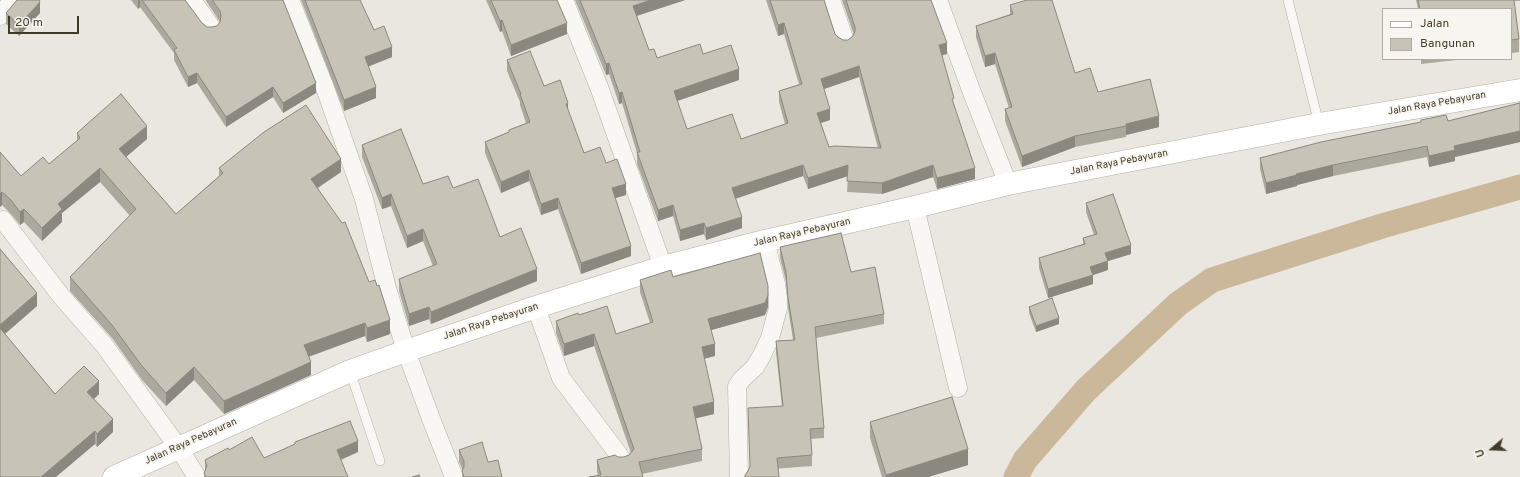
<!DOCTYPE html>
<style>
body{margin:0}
#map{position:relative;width:1520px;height:477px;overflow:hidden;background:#eae7e0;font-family:Overpass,sans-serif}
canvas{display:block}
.legend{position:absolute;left:1382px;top:8px;width:130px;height:52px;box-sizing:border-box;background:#f7f5f0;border:1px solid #afaba0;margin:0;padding:5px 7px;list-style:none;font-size:12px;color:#423b28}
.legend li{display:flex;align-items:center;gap:8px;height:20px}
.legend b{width:20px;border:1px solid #afaba0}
.north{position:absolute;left:1472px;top:429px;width:40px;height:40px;-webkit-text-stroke:3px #f7f5f0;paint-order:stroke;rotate:251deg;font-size:11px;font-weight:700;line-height:16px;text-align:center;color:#423b28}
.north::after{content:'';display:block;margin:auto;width:14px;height:18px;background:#423b28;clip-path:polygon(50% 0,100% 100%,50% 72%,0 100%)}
.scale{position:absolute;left:8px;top:16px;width:71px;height:18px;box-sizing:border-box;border:2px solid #423b28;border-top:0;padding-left:5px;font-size:12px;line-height:14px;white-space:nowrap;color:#423b28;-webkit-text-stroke:3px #f7f5f0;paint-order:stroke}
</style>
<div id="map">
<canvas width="1520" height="477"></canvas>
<ul class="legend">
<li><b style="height:5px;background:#fff"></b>Jalan</li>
<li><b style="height:11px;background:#c7c3b7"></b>Bangunan</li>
</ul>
<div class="north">U</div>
<div class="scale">20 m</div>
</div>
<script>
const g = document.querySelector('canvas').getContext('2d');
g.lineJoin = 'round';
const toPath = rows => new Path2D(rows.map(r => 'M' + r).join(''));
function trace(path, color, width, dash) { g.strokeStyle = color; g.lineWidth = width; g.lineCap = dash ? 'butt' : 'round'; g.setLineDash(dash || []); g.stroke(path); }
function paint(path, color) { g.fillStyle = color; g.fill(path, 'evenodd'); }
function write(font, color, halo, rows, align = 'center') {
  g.font = font + ' Overpass,sans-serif'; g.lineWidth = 3.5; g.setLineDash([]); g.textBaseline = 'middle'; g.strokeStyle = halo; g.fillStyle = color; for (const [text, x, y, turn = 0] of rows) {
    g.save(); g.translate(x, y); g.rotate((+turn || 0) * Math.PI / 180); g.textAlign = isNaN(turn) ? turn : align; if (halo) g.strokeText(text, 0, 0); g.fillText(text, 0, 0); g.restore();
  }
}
trace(toPath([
 [1016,477,1025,460,1086,390,1178,304,1212,280,1382,226,1520,187]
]), '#cbb89a', 25);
const lane = toPath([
 [1288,0,1319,124],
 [350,371,380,461]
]);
const street = toPath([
 [192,0,211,27],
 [290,0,324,85,364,199,387,288,406,351,433,424,454,477],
 [564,0,599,87,663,267],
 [831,0,845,41],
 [938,0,971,90,1008,184],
 [0,16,13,0],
 [915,207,958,388],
 [3,220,61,296,104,345,178,447,197,477],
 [536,307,561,378,622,459],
 [739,477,737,386,742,379,755,367,761,357,770,338,778,308,778,297,776,284,765,241]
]);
const secondary = toPath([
 [114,477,350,371,406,351,536,307,663,267,765,241,915,207,1008,184,1319,124,1520,90]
]);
trace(lane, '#b4b0a5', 10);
trace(street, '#b4b0a5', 19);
trace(secondary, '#b4b0a5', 23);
trace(lane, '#f8f7f3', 9);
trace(street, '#f8f7f3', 18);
trace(secondary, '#fff', 22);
paint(toPath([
 [131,0,185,0,202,23,207,27,212,27,217,26,220,22,206,1,206,0,283,0,316,93,283,113,273,97,226,127,197,83,188,87,174,60,174,53,140,7,138,9],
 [301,0,360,0,374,30,392,57,368,66,376,98,344,111],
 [486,0,557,0,567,34,511,56,502,31,500,32],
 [575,0,685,0,637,16,649,50,657,58,703,54,739,80,677,101,687,129,741,139,785,124,779,102,779,91,799,84,784,34,778,36,766,0,824,0,835,34,838,37,843,40,848,40,853,36,854,35,842,0,931,0,947,54,942,55,954,105,975,179,937,189,933,177,882,194,847,192,848,176,808,189,803,176,735,198,742,228,706,240,704,234,680,241,673,216,658,221,637,164,637,153,622,103,619,104,609,74,606,75],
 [859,77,878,148,829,147,821,123,830,120,824,89],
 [1416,0,1520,0,1520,1,1514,1,1519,39,1519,52,1511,53,1511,9,1418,9],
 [1010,5,1075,73,1098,92,1159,127,1126,135,1126,137,1075,147,1022,167,1005,121,1005,109,1009,108,995,64,985,67,976,37,976,26,1010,14],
 [6,13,40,13,19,36,6,24],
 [1421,59,1465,59,1421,64],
 [507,60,544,86,568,111,584,153,606,163,626,195,615,198,631,256,581,274,558,209,541,215,529,181,501,193,485,153,485,142,509,132,509,130,526,123,520,105,520,102,507,71],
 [1520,103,1520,142,1455,157,1455,161,1429,167,1427,157,1333,176,1297,185,1297,186,1266,194,1260,169,1260,158,1448,121],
 [77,133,147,139,126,157,176,214,219,176,219,168,341,172,318,188,390,334,367,342,365,336,309,357,311,375,224,414,194,380,166,406,142,380,112,338,70,291,70,277,130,216,100,182,62,213,62,222,42,241,24,222,20,225,11,214,2,205,0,207,0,152,21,176,49,164,77,141],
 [362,145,423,184,453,188,500,237,537,281,431,324,429,319,409,326,399,291,399,279,433,266,423,241,407,248,391,206,382,209,362,157],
 [1086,203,1131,254,1108,261,1108,270,1093,275,1093,284,1048,298,1039,268,1039,258,1083,244,1083,238,1094,235,1086,212],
 [780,247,851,272,884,314,884,324,816,338,824,428,824,438,811,439,812,455,812,466,748,471,782,406,776,352,776,341,793,340,788,308,786,282,780,258],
 [0,249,37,306,5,334,55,394,99,394,94,399,113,432,97,447,95,444,0,477],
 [673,277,768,307,765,315,711,330,715,356,704,359,714,414,696,418,702,449,702,461,642,474,598,475,597,472,597,460,618,457,624,457,629,455,631,453,594,346,564,356,556,333,556,321,579,315,616,334,650,323,640,292,640,280],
 [1029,307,1059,324,1036,332,1029,313],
 [870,422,968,465,928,477,882,477,870,438],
 [295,442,358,452,341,460,348,477,204,477,204,473,205,470,205,460,229,450,264,458,295,444],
 [459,450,488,462,502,477,462,477,463,471,459,462]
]), '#aba89d');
paint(toPath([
 [138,0,140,0,140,7,138,9],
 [651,0,685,0,633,17,633,6],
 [40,2,40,13,19,36,19,25],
 [502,20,502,31,500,32,500,21],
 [567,23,567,34,511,56,511,45],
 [784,23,784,34,778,36,778,25],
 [947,43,947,54,939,56,939,45],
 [392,47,392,57,365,68,365,57],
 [995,53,995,64,985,67,985,56],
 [609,63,609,74,606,75,606,64],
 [859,66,859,77,821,90,821,79],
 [739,69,739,80,674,102,674,91],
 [197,73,197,83,188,87,188,77],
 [316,83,316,93,283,113,283,103],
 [273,87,273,97,226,127,226,117],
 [376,87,376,98,344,111,344,100],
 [622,92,622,103,619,104,619,93],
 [568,103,568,114,566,104],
 [830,109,830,120,817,124,817,113],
 [1159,116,1159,127,1126,135,1126,124],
 [147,126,147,139,119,163,119,149],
 [1520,131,1520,142,1455,157,1455,161,1429,167,1429,156,1454,146],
 [1075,136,1075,147,1022,167,1022,156],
 [341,159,341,172,311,192,311,179],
 [803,165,803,176,732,200,732,188],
 [848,165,848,176,808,189,808,178],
 [933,165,933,177,882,194,882,183],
 [1333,165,1333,176,1297,185,1297,186,1266,194,1266,183,1296,174],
 [100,168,100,182,62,213,62,222,42,241,42,228,58,204],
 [975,168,975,179,937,189,937,178],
 [529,170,529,181,501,193,501,182],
 [626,184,626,195,612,199,612,188],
 [2,192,2,205,0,207,0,194],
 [391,194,391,206,382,209,382,198],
 [558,198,558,209,541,215,541,204],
 [673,205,673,216,658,221,658,210],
 [24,209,24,222,20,225,20,212],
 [742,217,742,228,706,240,706,228],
 [704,223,704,234,680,241,680,230],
 [423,229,423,241,407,248,407,236],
 [1131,245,1131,254,1108,261,1108,270,1093,275,1093,284,1048,298,1048,289,1090,267,1105,253],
 [631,246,631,256,581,274,581,263],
 [537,269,537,281,431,324,431,312],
 [37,293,37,306,0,338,0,325],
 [768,295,768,307,765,315,708,331,708,319],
 [429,307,429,319,409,326,409,314],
 [1059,318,1059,324,1036,332,1036,326],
 [390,320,390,334,367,342,367,328],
 [365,323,365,336,304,358,304,345],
 [594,334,594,346,564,356,564,344],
 [715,344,715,356,702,359,702,347],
 [311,362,311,375,224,414,224,401],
 [194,367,194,380,166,406,166,393],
 [99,381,99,394,87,405,87,392],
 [714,402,714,414,693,419,693,407],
 [113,419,113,432,97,447,97,434],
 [95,431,95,444,56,477,41,477],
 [358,441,358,452,337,461,337,450],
 [968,449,968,465,928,477,886,477,886,475]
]), '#8b8880');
const building = toPath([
 [17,0,39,0,40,2,19,25,6,13,17,0],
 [142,0,185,0,202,23,207,27,212,27,217,26,220,22,221,16,220,11,212,0,283,0,316,83,283,103,273,87,226,117,197,73,188,77,174,50,177,48,142,0],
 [305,0,360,0,374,30,384,26,392,47,365,57,376,87,344,100,305,0],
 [491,0,557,0,567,23,511,45,502,20,500,21,491,0],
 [580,0,651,0,633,6,649,50,654,49,657,58,700,44,703,54,731,45,739,69,674,91,687,129,732,114,741,139,788,123,779,91,802,84,784,23,778,25,770,0,824,0,835,34,838,37,843,40,848,40,853,36,855,31,855,27,846,0,931,0,947,43,939,45,954,98,952,99,975,168,937,178,933,165,882,183,847,181,848,165,808,178,803,165,732,188,742,217,706,228,704,223,680,230,673,205,658,210,637,152,640,152,622,92,619,93,609,63,606,64,580,0],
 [859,66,881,148,834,146,829,147,817,113,830,109,821,79,859,66],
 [1027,0,1052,0,1075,73,1090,68,1098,92,1150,79,1159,116,1126,124,1126,126,1075,136,1022,156,1005,109,1012,107,995,53,985,56,976,26,1013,14,1010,5,1027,0],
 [1418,0,1514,0,1519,39,1511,40,1511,9,1420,9,1418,0],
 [530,51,544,86,560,80,568,103,566,104,584,153,600,147,606,163,617,159,626,184,612,188,631,246,581,263,558,198,541,204,529,170,501,182,485,142,509,132,509,130,530,122,520,94,521,94,507,60,530,51],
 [121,94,147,126,119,149,176,214,223,173,219,168,264,132,306,105,341,159,311,179,342,223,345,222,369,282,375,280,377,286,379,285,390,320,367,328,365,323,304,345,311,362,224,401,194,367,166,393,142,366,112,325,70,277,136,209,100,168,58,204,62,209,42,228,24,209,20,212,11,200,2,192,0,194,0,152,21,176,43,157,49,164,80,138,77,133,121,94],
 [1520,103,1520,131,1454,146,1455,150,1429,156,1427,146,1333,165,1296,174,1297,175,1266,183,1260,158,1321,142,1421,122,1421,120,1446,115,1448,121,1520,103],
 [401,129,423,184,448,176,453,188,478,179,500,237,521,228,537,269,431,312,429,307,409,314,399,279,437,264,423,229,407,236,391,194,382,198,362,145,401,129],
 [1113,194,1131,245,1105,253,1108,261,1090,267,1093,275,1048,289,1039,258,1085,244,1083,238,1097,234,1086,203,1113,194],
 [841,233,851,272,875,267,884,314,815,327,824,428,810,429,812,455,777,458,779,477,745,477,745,475,748,471,750,466,748,408,783,406,776,341,795,340,788,298,786,272,780,247,841,233],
 [0,249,37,293,0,325,0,249],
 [760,253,768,286,768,295,765,303,708,319,715,344,702,347,714,402,693,407,702,449,639,462,643,477,589,477,601,475,597,460,615,455,618,457,624,457,629,455,634,449,594,334,564,344,556,321,578,313,579,315,607,306,616,334,653,322,640,280,671,270,673,277,760,253],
 [1052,298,1059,318,1036,326,1029,307,1052,298],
 [0,328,55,394,84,366,99,381,87,392,113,419,97,434,95,431,41,477,0,477,0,328],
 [952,397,968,449,886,475,870,422,952,397],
 [350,421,358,441,337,450,348,477,206,477,204,473,207,466,205,460,228,448,229,450,252,437,264,458,295,444,295,442,350,421],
 [482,442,488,462,498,460,502,477,464,477,462,471,464,467,464,461,459,450,482,442],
 [419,475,420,477,412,477,419,475]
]);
paint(building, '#c7c3b7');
trace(building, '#8b8880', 1);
write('10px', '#423b28', '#f7f5f0', [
 ["Jalan Raya Pebayuran",1437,104,-10],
 ["Jalan Raya Pebayuran",1119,163,-11],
 ["Jalan Raya Pebayuran",802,233,-13],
 ["Jalan Raya Pebayuran",491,322,-18],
 ["Jalan Raya Pebayuran",191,442,-24]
]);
</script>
